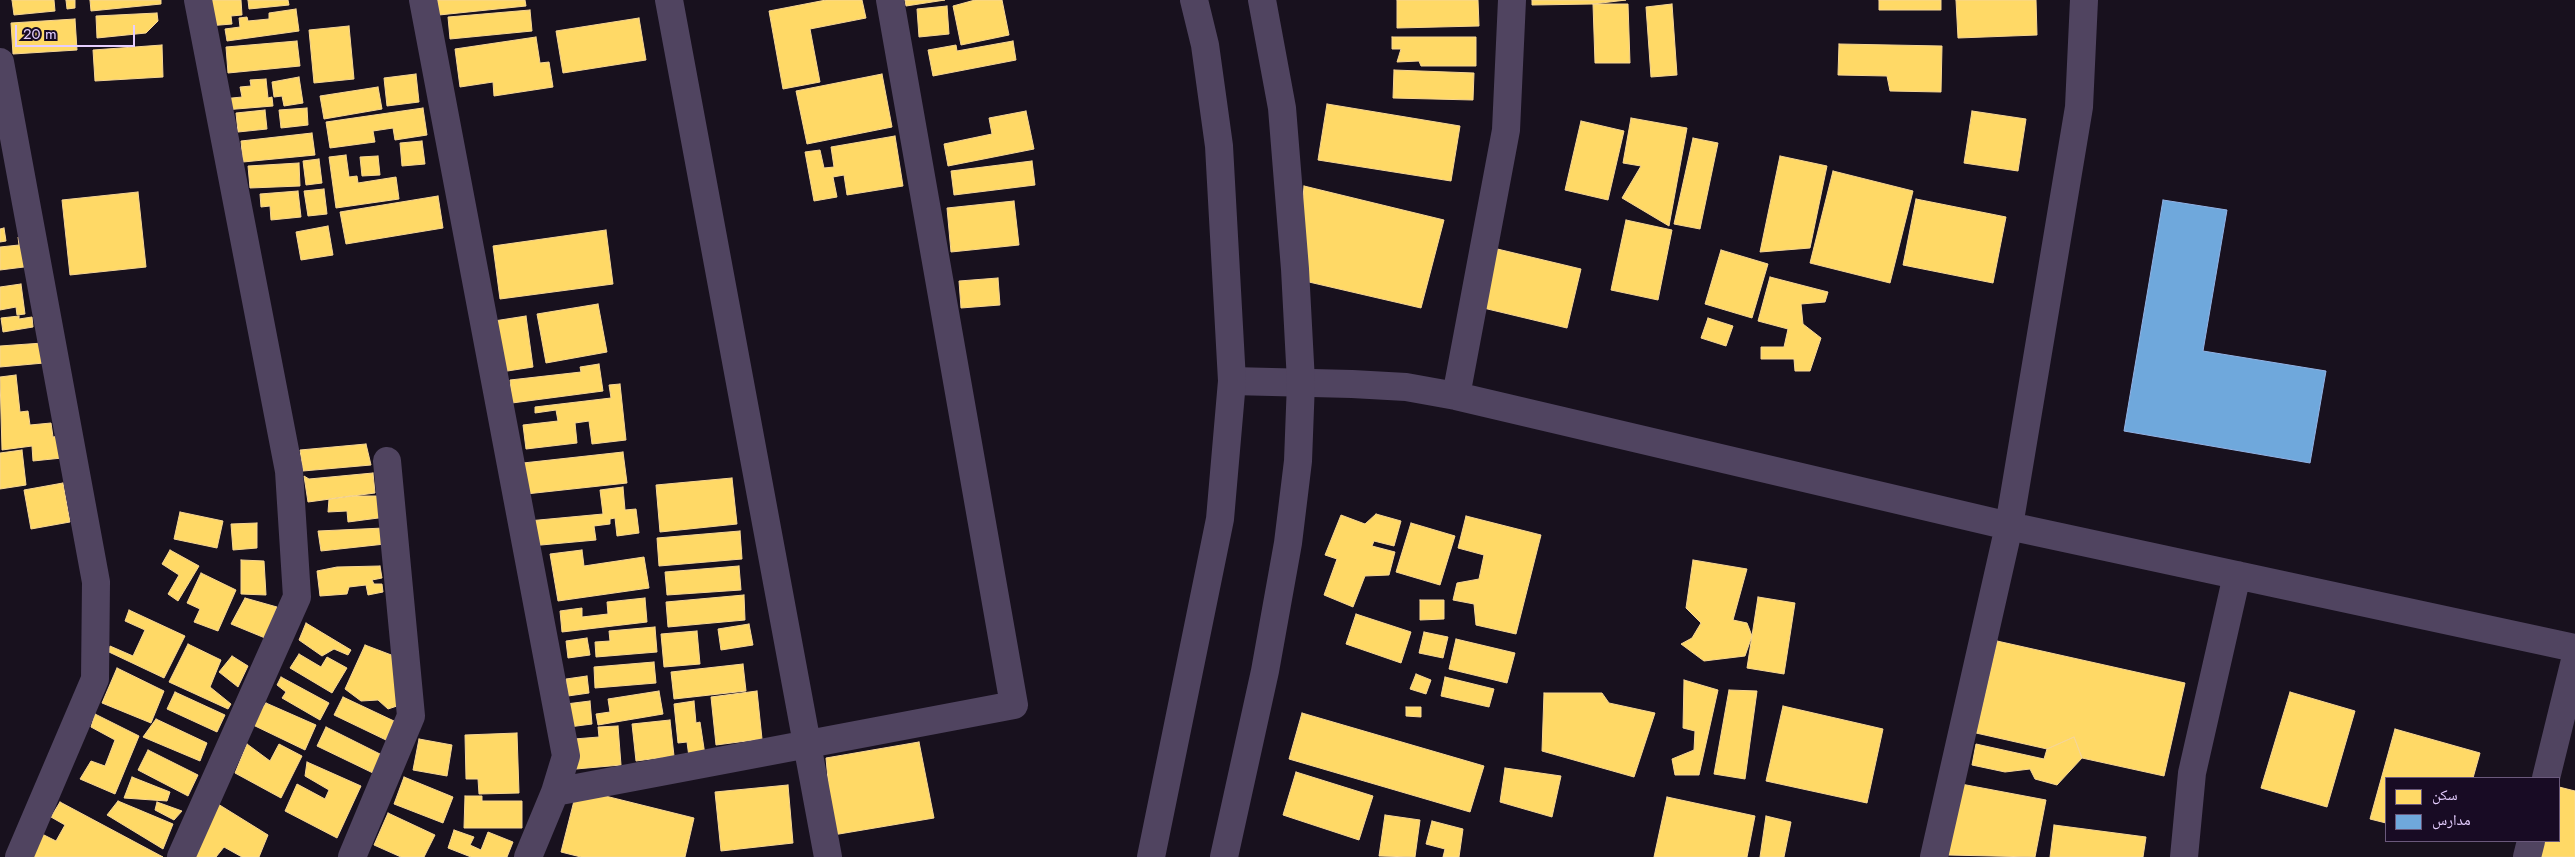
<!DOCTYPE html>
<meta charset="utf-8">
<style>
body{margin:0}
#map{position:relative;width:2575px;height:857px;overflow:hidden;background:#18111e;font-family:Jost,"Noto Naskh Arabic",sans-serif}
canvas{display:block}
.legend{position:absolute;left:2385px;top:777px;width:175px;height:65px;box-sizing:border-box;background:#180b24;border:1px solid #6a597c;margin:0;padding:6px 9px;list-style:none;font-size:15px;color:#e5ceff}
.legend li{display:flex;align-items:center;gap:10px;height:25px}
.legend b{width:25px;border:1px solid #6a597c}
.scale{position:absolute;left:15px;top:25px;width:120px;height:22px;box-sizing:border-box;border:2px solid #e5ceff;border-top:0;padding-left:6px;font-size:15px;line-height:18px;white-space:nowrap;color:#e5ceff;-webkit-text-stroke:4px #180b24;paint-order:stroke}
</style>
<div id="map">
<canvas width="2575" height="857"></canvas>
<ul class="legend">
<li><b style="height:14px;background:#ffd966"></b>سكن</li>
<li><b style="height:14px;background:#6fa8dc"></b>مدارس</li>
</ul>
<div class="scale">20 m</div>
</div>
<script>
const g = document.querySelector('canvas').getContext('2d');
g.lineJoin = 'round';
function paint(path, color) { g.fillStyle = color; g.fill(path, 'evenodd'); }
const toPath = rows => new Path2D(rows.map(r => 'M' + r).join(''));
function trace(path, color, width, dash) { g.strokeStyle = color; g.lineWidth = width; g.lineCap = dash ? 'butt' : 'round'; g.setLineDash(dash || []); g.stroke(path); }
const homes = toPath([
 [12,0,54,0,55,11,14,15,12,0],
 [66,0,75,0,75,8,67,9,66,0],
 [90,0,161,0,161,4,91,11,90,0],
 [206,0,241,0,242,15,231,16,232,24,208,26,206,0],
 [248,0,288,0,289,5,249,9,248,0],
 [437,0,525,0,526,6,439,15,437,0],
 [826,0,862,0,866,18,810,29,820,82,783,89,769,11,826,0],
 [905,0,945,0,906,6,905,0],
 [975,0,1002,0,1009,35,961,45,953,6,975,0],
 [1397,0,1478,0,1479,26,1397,28,1397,0],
 [1532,0,1626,0,1593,4,1532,5,1532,0],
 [1879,0,1941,0,1941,10,1879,10,1879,0],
 [1956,0,2036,0,2037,35,1958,38,1956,0],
 [1593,4,1628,4,1630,63,1595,63,1593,4],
 [1672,4,1677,75,1651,77,1646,7,1672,4],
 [947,6,949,34,919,37,917,9,947,6],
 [296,9,299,31,227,41,225,29,240,27,239,18,247,17,248,21,269,19,269,13,296,9],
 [530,10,532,31,450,39,448,17,530,10],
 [157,13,158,21,146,33,97,38,96,16,157,13],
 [639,18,646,60,563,73,556,31,639,18],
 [75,19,77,50,13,54,11,23,75,19],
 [349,26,354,79,314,83,309,30,349,26],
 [536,37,540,63,549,62,553,87,494,96,493,82,460,87,455,49,536,37],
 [1392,37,1476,37,1476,66,1421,66,1419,61,1397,62,1401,49,1392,49,1392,37],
 [297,41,300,66,228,73,226,47,297,41],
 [1013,41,1016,60,933,76,928,50,956,45,957,51,1013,41],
 [1839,44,1942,46,1941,92,1890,91,1887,76,1838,75,1839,44],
 [162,45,163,77,95,81,93,50,162,45],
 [1394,70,1474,73,1473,100,1393,98,1394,70],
 [416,74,419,102,387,106,384,78,416,74],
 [882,74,892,127,807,144,796,91,882,74],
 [299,77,303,103,284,106,282,96,274,97,272,82,299,77],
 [266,79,268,98,272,97,273,106,224,110,222,99,242,97,240,87,251,86,250,80,266,79],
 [378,87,382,109,324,119,320,96,378,87],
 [1327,104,1460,126,1451,181,1318,160,1327,104],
 [307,108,308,125,281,128,279,110,307,108],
 [423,108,427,135,395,140,393,128,373,131,375,142,330,148,326,122,423,108],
 [265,110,267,129,238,132,236,113,265,110],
 [1026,111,1034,149,948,166,944,144,992,134,989,118,1026,111],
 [1972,111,2026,119,2018,171,1964,163,1972,111],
 [1631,118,1687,128,1669,226,1622,198,1641,166,1623,163,1631,118],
 [1581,121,1624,131,1608,200,1565,190,1581,121],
 [312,133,315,155,243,162,241,141,312,133],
 [895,136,903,186,847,195,844,175,833,177,837,197,814,201,805,152,820,150,824,168,834,167,831,147,895,136],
 [1693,138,1718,143,1700,229,1674,224,1693,138],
 [422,141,425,164,402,166,400,143,422,141],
 [346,155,349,177,357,176,358,183,396,177,399,199,336,208,329,157,346,155],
 [378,156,380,175,362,176,360,157,378,156],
 [1780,156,1827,166,1810,248,1760,252,1780,156],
 [319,159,322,183,306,185,303,161,319,159],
 [1032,161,1035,185,954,195,951,171,1032,161],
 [299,163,300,186,250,188,248,166,299,163],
 [1833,171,1913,191,1890,283,1810,263,1833,171],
 [1304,186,1444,220,1421,308,1296,279,1304,186],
 [324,189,327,214,308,216,304,191,324,189],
 [298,191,301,217,271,220,270,206,261,207,260,194,298,191],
 [138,192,146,267,70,275,62,200,138,192],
 [438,196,443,228,346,244,340,212,438,196],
 [1916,199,2006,217,1993,283,1903,265,1916,199],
 [1014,201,1019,245,951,252,947,208,1014,201],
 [1626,220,1672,230,1658,300,1611,290,1626,220],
 [328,226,333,255,301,260,296,232,328,226],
 [4,228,6,241,0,242,0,229,4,228],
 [606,230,613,284,500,299,493,246,606,230],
 [29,235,32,266,0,270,0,247,19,245,18,237,29,235],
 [1489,247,1581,269,1567,328,1475,306,1489,247],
 [1721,250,1768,264,1752,318,1705,304,1721,250],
 [1770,277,1828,292,1825,302,1801,304,1803,324,1821,338,1810,371,1795,371,1794,359,1761,359,1761,347,1784,347,1788,329,1758,321,1770,277],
 [998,278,1000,305,961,308,959,281,998,278],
 [21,284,25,314,17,315,16,307,0,310,0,287,21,284],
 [598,304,607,352,546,363,537,314,598,304],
 [19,316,19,319,32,317,33,327,3,332,1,318,19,316],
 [526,316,533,367,501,372,494,321,526,316],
 [1708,318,1733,326,1726,346,1701,338,1708,318],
 [43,343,44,363,0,367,0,346,43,343],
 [599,364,603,391,512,403,510,380,581,372,580,367,599,364],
 [16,375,20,412,28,411,30,425,51,423,53,437,59,436,62,458,33,461,32,446,2,450,0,377,16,375],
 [620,384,626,440,592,444,589,421,575,423,577,443,526,449,523,425,558,421,556,410,535,413,535,407,611,398,609,385,620,384],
 [366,444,371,465,303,471,300,450,366,444],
 [22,450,26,485,0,489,0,453,22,450],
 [623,452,627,483,526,494,523,463,623,452],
 [373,473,375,493,308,502,304,476,309,479,373,473],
 [732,478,737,524,660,532,656,485,732,478],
 [63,483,70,522,31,529,24,490,63,483],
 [623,487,625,510,636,509,639,533,617,536,615,518,610,519,610,524,594,526,596,540,530,546,528,521,603,514,600,490,623,487],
 [350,496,385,496,386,517,348,522,347,511,328,512,329,499,350,496],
 [180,512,223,521,217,548,174,539,180,512],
 [1376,514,1401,521,1394,546,1374,541,1372,546,1395,552,1389,575,1365,576,1353,607,1324,595,1337,559,1325,555,1341,515,1365,524,1376,514],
 [1466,516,1541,535,1516,634,1476,625,1474,604,1453,600,1457,583,1479,579,1484,555,1458,548,1466,516],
 [257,523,257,548,233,550,231,524,257,523],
 [1411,523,1455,536,1440,585,1396,572,1411,523],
 [384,528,385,544,321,551,318,531,384,528],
 [740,531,742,559,659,566,657,538,740,531],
 [170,550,199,566,178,601,168,594,179,575,162,564,170,550],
 [582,550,584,566,644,557,649,588,558,601,550,554,582,550],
 [241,560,264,561,266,595,241,594,241,560],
 [1693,560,1747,569,1733,620,1747,623,1752,636,1745,656,1704,661,1681,644,1692,638,1701,623,1686,608,1693,560],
 [380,566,382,578,372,580,374,584,382,584,383,592,368,595,366,585,349,587,347,594,320,596,317,571,337,567,380,566],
 [739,566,741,590,667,595,665,572,739,566],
 [201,573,236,590,218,631,194,622,200,609,187,603,201,573],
 [744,595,745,620,668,627,666,602,744,595],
 [1758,597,1795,603,1784,674,1747,668,1758,597],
 [245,598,277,607,265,638,231,624,245,598],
 [645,598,647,622,562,632,560,611,582,608,582,617,608,614,607,602,645,598],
 [1420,600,1444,600,1444,619,1420,620,1420,600],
 [129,610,185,636,164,678,109,652,110,646,133,656,145,630,125,621,129,610],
 [1356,614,1411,632,1401,663,1346,644,1356,614],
 [306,623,351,650,348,655,334,649,322,656,299,640,306,623],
 [749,624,753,645,721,650,718,629,749,624],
 [655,627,657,652,596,657,595,642,610,641,609,631,655,627],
 [697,631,700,664,664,667,661,634,697,631],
 [1424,632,1448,637,1443,658,1419,653,1424,632],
 [587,638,590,655,568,658,566,641,587,638],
 [1456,639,1515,653,1507,683,1449,669,1456,639],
 [1997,641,2185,683,2164,776,2082,758,2074,737,2047,749,1976,733,1997,641],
 [188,644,221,660,210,687,231,704,228,709,169,682,188,644],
 [365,645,394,656,397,706,388,709,378,700,361,701,345,689,365,645],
 [299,654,321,667,327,657,347,668,332,693,290,668,299,654],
 [232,656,248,666,238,687,219,672,232,656],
 [654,662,656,683,595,688,594,667,654,662],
 [743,664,746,691,674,699,671,672,743,664],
 [117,668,164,691,151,723,102,703,117,668],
 [1416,674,1431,680,1426,694,1410,689,1416,674],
 [587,676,589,693,568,696,566,679,587,676],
 [281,677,329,703,320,720,282,698,286,692,277,685,281,677],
 [1445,677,1494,689,1489,707,1441,696,1445,677],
 [1684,680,1718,690,1699,775,1675,775,1672,759,1694,750,1695,731,1683,728,1684,680],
 [1729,690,1757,691,1745,779,1714,774,1729,690],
 [659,691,663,714,598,725,596,714,610,712,608,699,659,691],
 [757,691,762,739,716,745,711,697,757,691],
 [175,692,225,715,217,732,167,709,175,692],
 [2290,692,2355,711,2327,807,2261,788,2290,692],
 [1544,693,1602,693,1609,703,1655,713,1634,777,1542,751,1544,693],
 [343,697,394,721,386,740,334,715,343,697],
 [590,701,592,724,569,727,566,704,590,701],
 [694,701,696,723,700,722,705,755,689,757,687,742,678,743,674,704,694,701],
 [266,703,316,725,305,750,251,724,266,703],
 [1783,706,1883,729,1867,803,1766,781,1783,706],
 [1406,707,1421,707,1421,717,1406,716,1406,707],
 [1302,713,1484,766,1470,812,1289,759,1302,713],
 [95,714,139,736,115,794,80,779,91,761,105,766,115,740,91,727,95,714],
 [156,719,207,743,200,761,143,737,156,719],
 [670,720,674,756,636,761,632,724,670,720],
 [618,726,621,765,576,769,574,739,599,737,598,727,618,726],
 [326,727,382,755,373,773,317,746,326,727],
 [2395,729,2480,753,2473,778,2386,778,2386,823,2370,819,2395,729],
 [517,733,519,793,479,794,478,779,466,779,465,735,517,733],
 [2074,737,2082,758,2057,785,2035,779,2030,769,2005,772,1972,765,1976,744,2044,759,2047,749,2074,737],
 [419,739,452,745,447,776,413,770,419,739],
 [919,742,934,818,833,835,826,758,919,742],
 [247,744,270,761,279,744,302,756,281,798,235,773,247,744],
 [148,750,198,775,188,796,138,770,148,750],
 [307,762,361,786,337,838,285,811,297,784,325,799,329,790,305,776,307,762],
 [1505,768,1561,776,1552,817,1500,802,1505,768],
 [1296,772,1373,796,1359,840,1283,815,1296,772],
 [132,777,170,792,167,801,124,798,132,777],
 [404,777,453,797,443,823,394,804,404,777],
 [1961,784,2046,800,2035,857,1948,855,1961,784],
 [788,785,793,843,721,851,715,792,788,785],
 [2559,787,2575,791,2575,857,2537,857,2540,841,2559,841,2559,787],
 [577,789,694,818,685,857,581,857,561,852,577,789],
 [465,796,482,796,482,801,522,801,522,828,464,828,465,796],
 [1667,797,1755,816,1747,857,1654,857,1667,797],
 [118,801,173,824,163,849,107,815,118,801],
 [60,802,163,857,27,857,40,833,56,841,65,825,51,817,60,802],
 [157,802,182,811,174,820,155,810,157,802],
 [218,804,268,835,259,857,242,857,224,847,216,857,195,857,218,804],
 [388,813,435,835,424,857,401,857,374,845,388,813],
 [1385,815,1420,820,1415,857,1379,856,1385,815],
 [1766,816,1791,822,1784,857,1760,857,1766,816],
 [1432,821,1463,829,1459,857,1443,857,1445,849,1426,844,1432,821],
 [2054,825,2146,837,2143,857,2050,857,2054,825],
 [454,830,474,837,470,845,481,850,488,832,513,842,507,857,471,857,448,848,454,830]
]);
paint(homes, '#ffd966');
trace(homes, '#f7d694', 1);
const schools = toPath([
 [2163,200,2227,210,2203,351,2326,371,2310,463,2124,431,2163,200]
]);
paint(schools, '#6fa8dc');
trace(schools, '#92b3e6', 1);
trace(toPath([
 [423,0,566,756,555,792,528,857],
 [669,0,828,857],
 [0,62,96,582,95,679,19,857],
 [1232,381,1352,384,1406,387,1456,396,2009,526,2575,648],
 [1456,396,1506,130,1512,0],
 [2546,778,2575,660],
 [555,792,1014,705,890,0],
 [181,857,297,597,289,471,198,0],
 [352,857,411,716,387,461],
 [1934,857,2009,526,2079,107,2084,0],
 [2184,857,2192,773,2237,575],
 [2527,857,2531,841]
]), '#504460', 28);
trace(toPath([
 [1151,857,1220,519,1232,381,1219,146,1205,45,1194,0],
 [1224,857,1265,671,1288,543,1298,461,1301,382,1295,269,1282,108,1262,0]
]), '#504460', 28);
</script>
